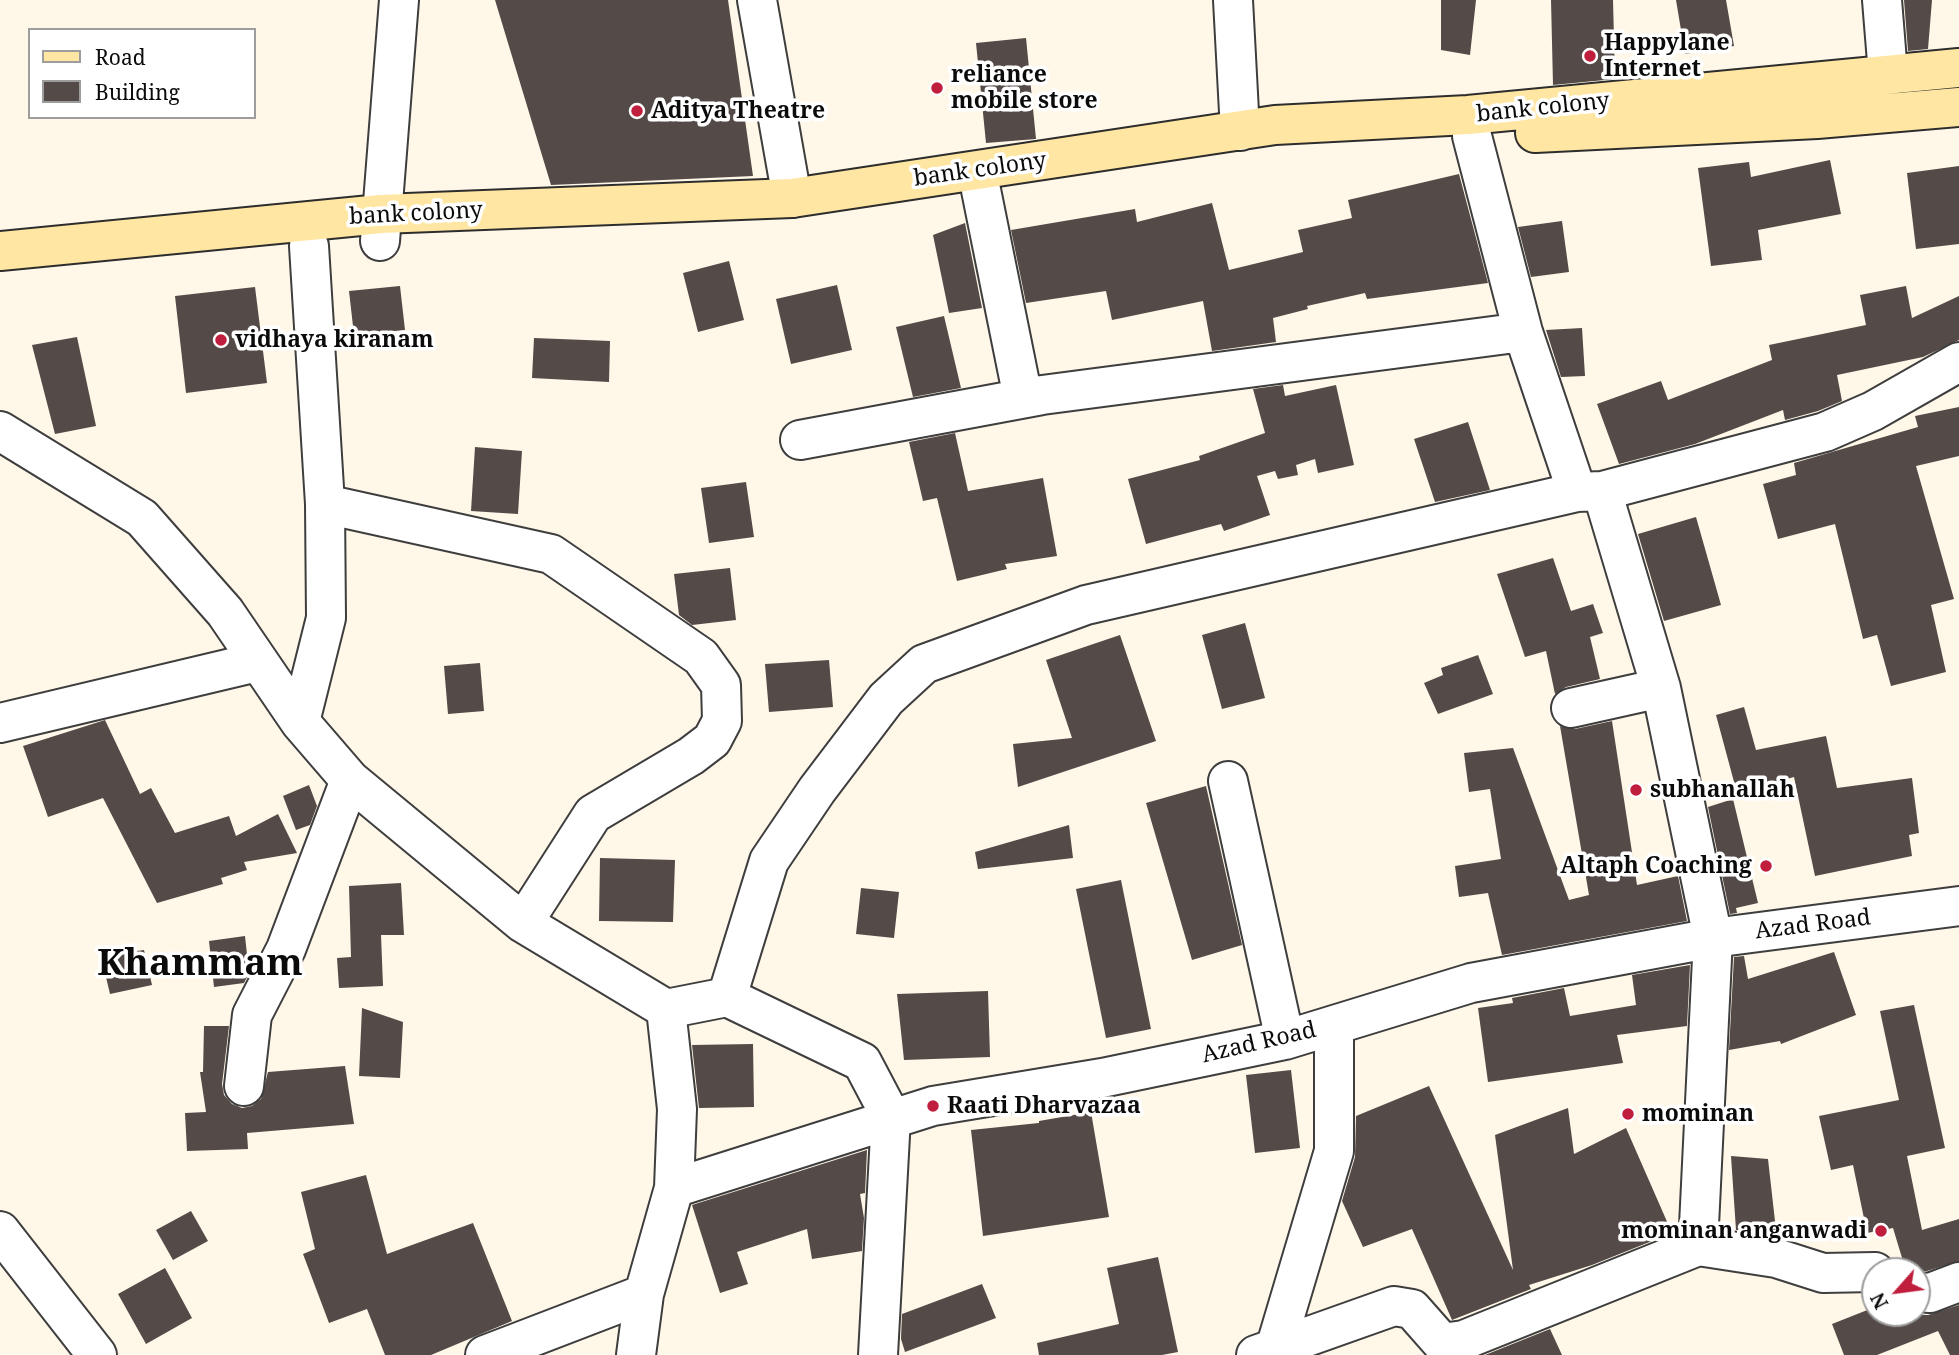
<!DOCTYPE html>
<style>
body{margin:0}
#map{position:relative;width:1959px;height:1355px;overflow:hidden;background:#fff7e8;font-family:"Noto Serif",serif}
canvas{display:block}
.legend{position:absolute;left:28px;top:28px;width:228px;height:91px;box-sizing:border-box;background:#fff;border:2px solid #9d9d9d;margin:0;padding:9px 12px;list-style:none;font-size:21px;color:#0b0b0b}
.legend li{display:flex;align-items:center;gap:14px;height:35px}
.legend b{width:35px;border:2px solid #9d9d9d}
.north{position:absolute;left:1861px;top:1257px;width:70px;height:70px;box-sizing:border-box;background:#fff;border:2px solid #9d9d9d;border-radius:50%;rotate:242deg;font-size:19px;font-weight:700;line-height:28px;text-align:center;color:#0b0b0b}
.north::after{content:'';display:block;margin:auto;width:24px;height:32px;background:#bf1e3d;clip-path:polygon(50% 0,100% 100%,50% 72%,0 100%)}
</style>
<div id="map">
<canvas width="1959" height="1355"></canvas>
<ul class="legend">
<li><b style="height:9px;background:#ffe7a3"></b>Road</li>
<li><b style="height:19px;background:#544a47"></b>Building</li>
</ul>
<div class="north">N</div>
</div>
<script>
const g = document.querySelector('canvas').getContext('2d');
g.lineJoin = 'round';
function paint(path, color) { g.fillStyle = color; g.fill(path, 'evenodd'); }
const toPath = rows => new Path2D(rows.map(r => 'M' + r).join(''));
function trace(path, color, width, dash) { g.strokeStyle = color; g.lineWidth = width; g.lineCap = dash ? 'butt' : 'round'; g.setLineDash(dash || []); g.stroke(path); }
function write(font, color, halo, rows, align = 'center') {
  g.font = font + ' "Noto Serif",serif'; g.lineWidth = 7; g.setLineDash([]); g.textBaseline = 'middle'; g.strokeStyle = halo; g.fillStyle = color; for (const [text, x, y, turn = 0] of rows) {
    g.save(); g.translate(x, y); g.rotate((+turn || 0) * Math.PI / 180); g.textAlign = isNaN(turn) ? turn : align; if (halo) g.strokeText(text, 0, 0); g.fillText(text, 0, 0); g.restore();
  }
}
paint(toPath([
 [495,0,728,0,753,176,551,185],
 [1441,0,1476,0,1470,55,1441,50],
 [1551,0,1613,0,1615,79,1553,85],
 [1676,0,1726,0,1734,46,1685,54],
 [1904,0,1932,0,1928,49,1908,51],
 [1026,38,1036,139,986,143,976,43],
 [1830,160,1841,214,1758,230,1762,260,1711,266,1698,168,1749,162,1751,177],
 [1959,166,1959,244,1916,249,1907,173],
 [1459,174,1488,283,1367,299,1365,293,1307,306,1308,309,1273,318,1276,342,1212,351,1203,301,1112,320,1106,291,1026,303,1011,230,1135,209,1137,222,1212,203,1229,270,1303,252,1298,230,1352,218,1348,200],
 [1562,221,1569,272,1531,277,1518,227],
 [965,223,982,308,949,313,933,235],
 [729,261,744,320,698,332,683,273],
 [837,285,852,350,791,364,776,299],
 [400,286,405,330,354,335,349,291],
 [1906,286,1912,318,1959,296,1959,340,1923,357,1837,375,1842,401,1818,411,1785,420,1783,410,1695,444,1619,464,1597,404,1661,381,1668,400,1772,360,1769,345,1866,325,1860,295],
 [255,287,267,383,186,393,175,296],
 [944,316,961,388,913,397,896,327],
 [1582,328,1585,376,1561,377,1546,330],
 [77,337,96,426,55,434,32,345],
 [534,338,610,341,609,382,532,378],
 [1283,385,1285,396,1336,385,1354,465,1318,473,1315,459,1296,465,1298,475,1278,479,1275,471,1257,476,1270,515,1224,531,1221,524,1146,544,1128,479,1200,460,1199,456,1265,433,1253,389],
 [1959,407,1959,456,1916,466,1954,599,1931,605,1946,672,1891,686,1877,635,1863,639,1835,524,1778,539,1763,484,1796,475,1794,463,1918,427,1915,416],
 [1468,422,1490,490,1435,502,1414,439],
 [955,433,968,491,1043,478,1057,556,1005,564,1007,569,957,581,937,498,923,501,909,442],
 [475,447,522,451,518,514,471,511],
 [746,482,754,537,709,543,701,488],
 [1696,517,1721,605,1664,621,1638,534],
 [1553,558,1571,611,1593,604,1603,633,1590,637,1600,679,1566,687,1555,694,1546,651,1525,657,1497,574],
 [730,568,736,620,692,625,679,615,674,574],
 [1245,623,1265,698,1222,709,1202,635],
 [1120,635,1156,741,1018,787,1013,744,1072,738,1046,660],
 [1478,655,1493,694,1438,714,1424,683,1443,675,1441,668],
 [829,660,833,707,769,712,765,664],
 [480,663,484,711,448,714,444,666],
 [1744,707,1756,750,1826,736,1837,788,1912,778,1919,833,1909,835,1912,856,1815,876,1794,777,1737,793,1716,715],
 [105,720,140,794,151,788,175,833,229,816,236,836,278,814,297,853,244,862,247,870,221,878,223,884,157,903,103,798,48,817,23,746],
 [1612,721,1637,885,1678,876,1687,921,1502,955,1488,893,1459,897,1455,866,1501,859,1490,789,1469,792,1464,753,1513,748,1569,900,1589,895,1560,726,1575,729],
 [309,785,317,806,310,825,296,830,283,796],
 [1206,786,1242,945,1192,960,1146,803],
 [1733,799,1758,903,1736,908,1737,913,1730,914,1708,807],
 [1069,825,1073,858,978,869,975,852],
 [600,858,675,860,673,922,599,921],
 [1121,880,1151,1029,1106,1038,1076,889],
 [401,883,404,935,381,935,383,986,339,988,337,958,351,957,349,886],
 [861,888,899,892,894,938,856,934],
 [245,936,249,973,244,983,214,987,209,941],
 [144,950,152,985,110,994,101,956],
 [1834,952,1856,1015,1781,1044,1780,1041,1729,1050,1734,957,1744,956,1748,979],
 [1690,965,1687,1026,1617,1035,1623,1063,1488,1082,1478,1008,1513,1003,1512,998,1564,988,1570,1016,1636,1005,1632,975],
 [988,991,990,1057,904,1060,897,994],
 [1914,1005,1945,1148,1907,1156,1922,1230,1959,1219,1959,1261,1927,1271,1906,1271,1893,1228,1867,1233,1853,1165,1831,1170,1819,1116,1899,1100,1880,1011],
 [362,1008,403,1022,400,1078,359,1076],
 [204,1026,229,1026,222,1084,224,1095,232,1104,242,1108,252,1106,261,1099,268,1072,345,1066,354,1124,247,1133,248,1149,187,1151,185,1113,206,1112,200,1072,203,1072],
 [753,1044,754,1107,699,1108,692,1045],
 [1291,1070,1300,1148,1255,1153,1246,1075],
 [1429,1086,1513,1270,1495,1135,1568,1108,1574,1154,1626,1128,1672,1233,1592,1265,1529,1285,1531,1289,1452,1320,1412,1229,1363,1247,1342,1201,1355,1157,1356,1116],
 [1091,1112,1109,1217,983,1236,971,1130,1039,1123,1039,1121],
 [867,1150,865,1193,860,1194,864,1218,862,1251,812,1259,807,1229,737,1252,748,1284,720,1293,692,1205],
 [1731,1156,1768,1159,1776,1230,1736,1230],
 [366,1175,387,1254,473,1223,512,1321,431,1355,385,1355,367,1309,329,1323,303,1254,315,1249,301,1192],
 [191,1211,208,1241,173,1260,156,1230],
 [1158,1257,1178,1352,1162,1355,1039,1355,1037,1343,1119,1324,1107,1268],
 [165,1268,192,1318,146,1344,118,1294],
 [982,1284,996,1318,905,1352,901,1339,902,1314],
 [1959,1305,1959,1355,1950,1355,1938,1331,1877,1355,1844,1355,1832,1324,1875,1307,1875,1313,1928,1315],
 [1550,1329,1562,1355,1485,1355]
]), '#544a47');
const minor = toPath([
 [757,0,792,198],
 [1233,0,1240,131],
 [1882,0,1888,74],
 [981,190,1023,398],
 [380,241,399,0],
 [0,431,142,518,225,612,300,722,350,780,523,923,666,1009,727,997,862,1062,891,1117,878,1355],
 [800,440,1042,395,1523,332],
 [1602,491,1661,688,1713,938,1698,1246],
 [1577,492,1602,491,1825,432,1873,411,1959,362],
 [325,504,551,554,701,657,721,685,722,721,712,740,691,756,593,814,523,923],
 [1571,708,1661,688],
 [300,722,326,618,325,504,309,246],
 [0,723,257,662],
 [1228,781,1285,1040],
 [727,997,769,861,817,790,886,699,924,664,1086,605,1577,492,1523,332,1472,136],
 [666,1009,677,1109,674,1188],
 [244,1086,252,1015,286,949,350,780],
 [0,1231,97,1355],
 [1917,1292,1930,1293,1959,1282],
 [1275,1349,1334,1151,1334,1025],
 [485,1355,644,1294],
 [636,1355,644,1294,674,1188,933,1106,1102,1078,1285,1040,1471,983,1713,938,1959,906],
 [1256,1355,1394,1306,1412,1309,1442,1343,1464,1340,1698,1246,1776,1258,1823,1273,1875,1272]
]);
const secondary = toPath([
 [1535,133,1817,119,1959,107],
 [0,251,381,214,792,198,1275,125,1468,115,1959,68]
]);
trace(minor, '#3e3e3e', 42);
trace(secondary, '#2d2d2d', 42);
trace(minor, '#fff', 38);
trace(secondary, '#ffe7a3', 38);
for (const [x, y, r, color] of [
 [1590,56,7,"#bf1e3d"],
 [937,88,7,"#bf1e3d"],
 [637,111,7,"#bf1e3d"],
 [221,340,7,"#bf1e3d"],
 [1636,790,7,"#bf1e3d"],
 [1766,866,7,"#bf1e3d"],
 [933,1106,7,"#bf1e3d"],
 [1628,1114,7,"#bf1e3d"],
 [1881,1231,7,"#bf1e3d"]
]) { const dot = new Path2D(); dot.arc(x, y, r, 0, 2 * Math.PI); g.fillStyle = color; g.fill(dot); trace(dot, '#fff', 2.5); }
write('bold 23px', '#0b0b0b', '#fff', [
 ["Happylane",1604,43],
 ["Internet",1604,69],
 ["reliance",951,75],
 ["mobile store",951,101],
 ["Aditya Theatre",651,111],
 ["vidhaya kiranam",235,340],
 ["subhanallah",1650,790],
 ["Altaph Coaching",1752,866,"right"],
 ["Raati Dharvazaa",947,1106],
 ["mominan",1642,1114],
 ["mominan anganwadi",1867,1231,"right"]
], 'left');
write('23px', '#0b0b0b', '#fff', [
 ["bank colony",1543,108,-6],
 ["bank colony",980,170,-8],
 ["bank colony",416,214,-3],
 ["Azad Road",1813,925,-7],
 ["Azad Road",1259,1043,-13]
]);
write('bold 37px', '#0b0b0b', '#fff', [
 ["Khammam",200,964]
]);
</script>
